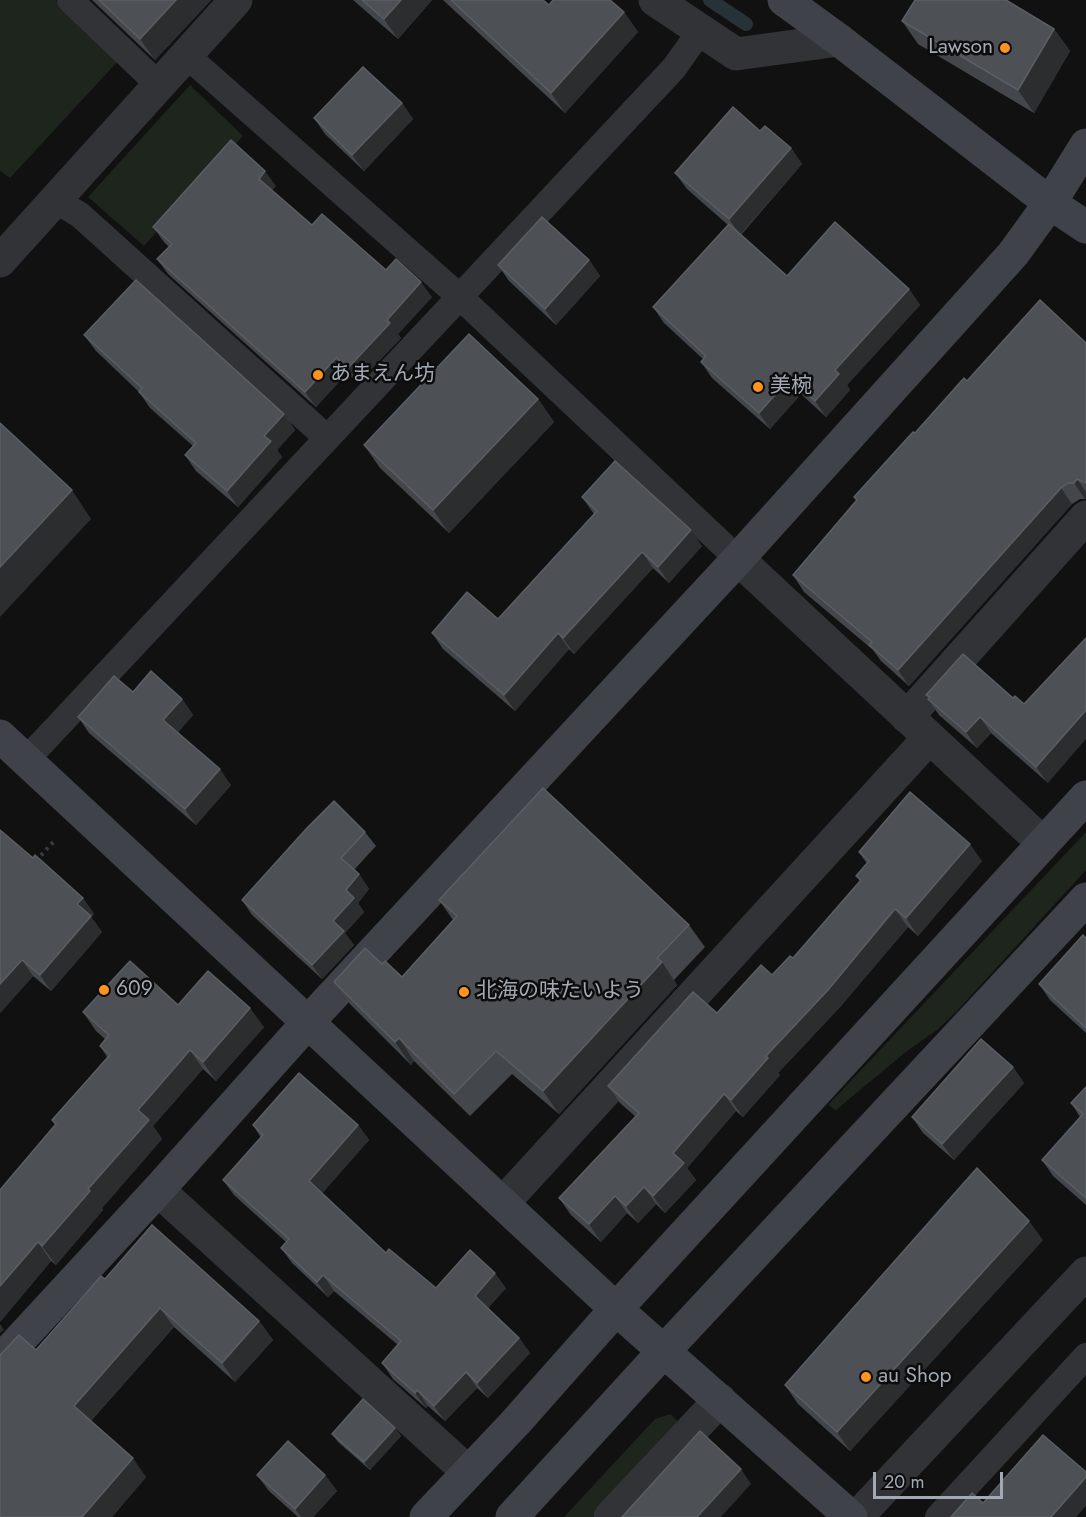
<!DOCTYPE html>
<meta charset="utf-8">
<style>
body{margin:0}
#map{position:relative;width:1086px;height:1517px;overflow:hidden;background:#111112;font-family:Jost,sans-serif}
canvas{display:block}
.scale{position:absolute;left:873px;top:1472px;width:130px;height:27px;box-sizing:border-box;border:3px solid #a1a9b4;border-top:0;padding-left:8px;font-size:18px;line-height:21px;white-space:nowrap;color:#a1a9b4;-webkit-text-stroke:4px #0c0c0d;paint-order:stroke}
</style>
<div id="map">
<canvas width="1086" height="1517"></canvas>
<div class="scale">20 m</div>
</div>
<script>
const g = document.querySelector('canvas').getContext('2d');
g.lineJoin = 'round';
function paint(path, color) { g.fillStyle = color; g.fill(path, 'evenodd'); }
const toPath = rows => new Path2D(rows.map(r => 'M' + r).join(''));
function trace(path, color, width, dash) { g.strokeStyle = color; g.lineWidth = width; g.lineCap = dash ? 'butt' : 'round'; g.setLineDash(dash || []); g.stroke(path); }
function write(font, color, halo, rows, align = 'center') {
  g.font = font + ' Jost,"Noto Sans JP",sans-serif'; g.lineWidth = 5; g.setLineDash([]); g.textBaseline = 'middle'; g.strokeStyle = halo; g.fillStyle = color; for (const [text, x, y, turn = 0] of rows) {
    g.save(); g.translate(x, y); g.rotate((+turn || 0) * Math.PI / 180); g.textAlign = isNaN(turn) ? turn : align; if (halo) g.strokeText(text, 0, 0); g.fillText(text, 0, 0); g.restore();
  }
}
paint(toPath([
 [0,0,55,0,119,60,10,178,0,171],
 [190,85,243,136,144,246,88,197],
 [1086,832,1086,870,957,1011,937,1030,907,1051,836,1110,828,1105],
 [670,1414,678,1421,593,1517,564,1517,655,1419]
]), '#1d251d');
trace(toPath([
 [710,0,746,24]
]), '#263237', 14);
trace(toPath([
 [36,861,55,840]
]), '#373a3f', 4, [3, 4.5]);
trace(toPath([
 [70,0,159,85],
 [186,55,460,297,738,559],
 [55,200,80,215,327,438],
 [26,760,674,68,701,30],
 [938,1517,1086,1356]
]), '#313337', 26);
trace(toPath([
 [655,0,736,54,839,40],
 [0,261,236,0],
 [738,559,1043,843],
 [907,717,1086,517],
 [158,1190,468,1472],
 [503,1203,929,738],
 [610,1517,720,1400],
 [857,1517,1086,1273]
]), '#313337', 33);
trace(toPath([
 [784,0,839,40,1050,203,1086,227],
 [0,736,616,1309,851,1517],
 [0,1361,158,1190,309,1021,738,559,1013,254,1050,203,1086,145],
 [426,1517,515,1423,616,1309,1086,797],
 [512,1517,664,1351,1086,899]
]), '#3f4248', 33);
paint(toPath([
 [92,0,211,0,155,60],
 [353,0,432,0,398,39],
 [443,0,543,0,549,5,624,12,638,32,565,113],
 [902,21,1054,29,1070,51,1034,113,918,44],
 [402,103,413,119,364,171,325,134,314,118],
 [760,131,791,148,802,164,741,235,787,276,909,289,920,305,847,385,850,390,826,417,801,394,770,429,712,378,701,362,703,359,664,323,653,307,728,225,687,189,675,173],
 [276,186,272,190,312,225,432,297,398,334,401,338,358,383,347,373,316,407,168,274,157,259,169,247,164,242,153,227],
 [589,260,600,276,556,325,509,281,498,265],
 [84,335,284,414,295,430,277,450,282,457,238,507,196,471,185,455,193,446,150,408,139,392,96,351],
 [1086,343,1086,498,1085,499,1080,499,1072,504,909,686,881,661,873,650,804,592,793,575,856,500,854,497,967,381],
 [538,399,554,422,449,533,380,468,364,445],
 [582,497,702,546,669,583,653,568,574,654,569,649,515,711,443,649,432,633,498,619,594,514],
 [963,654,1048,783,991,733,977,748,939,715,928,699,929,698,926,695],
 [133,692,182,699,193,715,178,732,231,785,196,825,89,733,78,717],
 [365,832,376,846,354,870,359,874,369,889,358,903,364,912,345,933,354,945,322,979,252,915,242,900],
 [859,852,982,861,918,936,908,927,840,1007,778,1073,780,1075,743,1117,736,1111,687,1168,696,1180,665,1213,656,1204,638,1223,627,1213,601,1242,571,1215,559,1198,636,1117,620,1103,608,1086,772,975,793,958,860,881,856,876,867,864],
 [33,858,83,898,94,914,91,917,102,932,51,991,33,976,0,1013],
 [439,900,689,925,705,947,674,980,677,985,559,1114,512,1074,470,1116,414,1061,411,1065,350,1004,334,982,382,964,402,977,453,920],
 [1086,938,1086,1033,1050,1000,1039,984],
 [178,1005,264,1027,216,1081,203,1069,153,1126,162,1139,102,1208,103,1210,56,1265,51,1261,0,1322,55,1125,52,1120,107,1057,100,1046,105,1039,96,1031,83,1012],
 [1013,1067,1024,1083,954,1160,923,1133,912,1117],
 [1086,1087,1086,1205,1053,1176,1042,1160,1080,1117,1071,1103],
 [253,1125,358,1125,369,1140,322,1193,386,1253,436,1288,506,1288,488,1308,519,1338,530,1353,488,1398,477,1388,445,1421,428,1406,426,1408,393,1379,382,1363,398,1345,334,1291,328,1297,292,1263,281,1248,286,1242,234,1195,223,1180,261,1138],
 [1043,1240,850,1451,798,1404,785,1385],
 [105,1279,259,1321,273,1340,235,1382,174,1327,91,1421,146,1477,112,1517,36,1350],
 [395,1428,401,1436,370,1470,338,1442,332,1434],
 [257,1475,325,1475,337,1491,313,1517,298,1517,269,1491]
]), '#43464a');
paint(toPath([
 [176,0,211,0,155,60,140,39],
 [401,0,432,0,398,39,384,19],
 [624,12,638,32,565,113,551,93],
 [1054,29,1070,51,1034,113,1018,90],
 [402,103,413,119,364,171,352,155],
 [791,148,802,164,740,235,729,219],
 [265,171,276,186,269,194,259,179],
 [589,260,600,276,556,325,545,309],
 [421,282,432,297,398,334,401,338,358,383,348,368,387,320],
 [909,289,920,305,847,385,850,390,826,417,815,401,835,370],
 [336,358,347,373,316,407,305,392],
 [790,378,801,394,770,429,759,413],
 [538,399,554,422,449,533,433,510],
 [284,414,295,430,277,450,282,457,238,507,227,491,264,436],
 [1077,479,1086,492,1086,498,1085,499,1074,483],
 [1061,488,1072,504,909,686,898,670],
 [72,490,91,519,0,617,0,567],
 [691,530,702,546,669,583,658,567],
 [642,552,653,568,574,654,563,638],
 [558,633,569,649,515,711,504,695],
 [182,699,193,715,175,736,163,720],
 [1086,710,1086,739,1048,783,1036,767],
 [980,717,991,733,977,748,966,732],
 [220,769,231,785,196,825,185,809],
 [970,844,982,861,918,936,906,918],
 [359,874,369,889,358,903,364,912,345,933,354,945,322,979,312,965,333,921,346,890],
 [83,898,94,914,91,917,102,932,51,991,40,975,77,904],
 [895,909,908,927,840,1007,778,1073,780,1075,743,1117,731,1100,766,1056],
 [22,960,33,976,0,1013,0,984],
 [662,962,677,985,559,1114,543,1091],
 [250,1008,264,1027,216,1081,203,1062],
 [399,1038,414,1061,411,1065,395,1042],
 [190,1050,203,1069,153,1126,162,1139,102,1208,103,1210,56,1265,42,1246,138,1110],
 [1013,1067,1024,1083,954,1160,942,1144],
 [724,1094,736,1111,687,1168,696,1180,665,1213,653,1196,673,1153],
 [358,1125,369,1140,320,1196,309,1181],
 [644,1187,656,1204,638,1223,626,1206],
 [615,1196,627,1213,601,1242,589,1224],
 [1029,1221,1043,1240,850,1451,837,1432],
 [38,1242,51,1261,0,1322,0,1286],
 [495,1273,506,1288,485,1311,475,1296],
 [323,1275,334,1291,328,1297,317,1282],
 [160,1308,174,1327,87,1425,74,1406],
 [259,1321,273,1340,235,1382,222,1363],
 [0,1324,4,1330,0,1333],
 [519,1338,530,1353,488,1398,477,1383],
 [466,1372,477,1388,445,1421,434,1406],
 [417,1390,428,1406,426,1408,415,1393],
 [395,1428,401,1436,370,1470,364,1462],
 [133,1458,146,1477,112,1517,82,1517],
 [741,1469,751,1484,721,1517,697,1517],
 [325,1475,337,1491,313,1517,301,1517,295,1509],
 [1086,1477,1086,1506,1076,1517,1051,1517]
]), '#2b2d2f');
const building = toPath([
 [99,0,176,0,140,39,99,0],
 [362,0,401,0,384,19,362,0],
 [451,0,543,0,549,5,553,0,610,0,624,12,551,93,451,0],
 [915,0,1006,0,1054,29,1018,90,902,21,915,0],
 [363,67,402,103,352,155,314,118,363,67],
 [733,107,760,131,765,126,791,148,729,219,675,173,733,107],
 [231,140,265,171,259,179,312,225,322,214,386,270,396,259,421,282,387,320,390,323,348,368,336,358,305,392,157,259,172,244,153,227,231,140],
 [542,217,589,260,545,309,498,265,542,217],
 [835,222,909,289,835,370,839,374,815,401,790,378,759,413,701,362,706,356,653,307,729,224,787,276,835,222],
 [136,280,284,414,264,436,271,441,227,491,185,455,196,443,139,392,142,388,84,335,136,280],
 [1040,300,1086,343,1086,483,1077,479,1074,483,1068,483,1061,488,898,670,869,645,872,642,793,575,857,500,854,497,913,432,915,433,964,378,967,381,1040,300],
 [469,334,538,399,433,510,364,445,469,334],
 [0,423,72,490,0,567,0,423],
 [615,461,691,530,658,567,642,552,563,638,558,633,504,695,432,633,467,592,498,619,597,511,582,497,615,461],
 [1086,638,1086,710,1036,767,980,717,966,732,928,699,930,697,926,695,963,654,1013,698,1015,696,1024,704,1086,638],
 [151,671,182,699,163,720,220,769,185,809,78,717,114,676,133,692,151,671],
 [543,788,689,925,657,958,662,962,543,1091,496,1051,454,1094,399,1038,395,1042,334,982,365,948,382,964,385,961,402,977,457,916,439,900,543,788],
 [910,792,970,844,906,918,895,909,828,990,766,1056,768,1058,731,1100,724,1094,673,1153,684,1163,653,1196,644,1187,626,1206,615,1196,589,1224,559,1198,639,1113,608,1086,693,992,717,1013,761,965,772,975,790,956,793,958,861,880,856,876,869,861,859,852,910,792],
 [334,801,365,832,341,858,359,874,346,890,354,898,333,921,344,931,312,965,242,900,307,828,334,801],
 [0,830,33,858,35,855,83,898,77,904,91,916,40,975,22,960,0,984,0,830],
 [1083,935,1086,938,1086,1028,1039,984,1083,935],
 [130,961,178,1005,208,971,250,1008,203,1062,190,1050,138,1110,149,1120,88,1189,90,1191,42,1246,38,1242,0,1286,0,1190,56,1124,52,1120,110,1055,100,1046,109,1035,83,1012,130,961],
 [981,1039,1013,1067,942,1144,912,1117,981,1039],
 [299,1073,358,1125,309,1181,386,1253,389,1249,436,1288,470,1250,495,1273,475,1296,519,1338,477,1383,466,1372,434,1406,417,1390,415,1393,382,1363,401,1341,323,1275,317,1282,281,1248,289,1239,223,1180,263,1135,253,1125,299,1073],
 [1086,1087,1086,1198,1042,1160,1083,1114,1071,1103,1086,1087],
 [977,1168,1029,1221,837,1432,785,1385,977,1168],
 [152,1225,259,1321,222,1363,160,1308,74,1406,133,1458,82,1517,0,1517,0,1355,19,1335,36,1350,101,1276,105,1279,152,1225],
 [363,1399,395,1428,364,1462,332,1434,363,1399],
 [700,1431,741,1469,697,1517,622,1517,700,1431],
 [1043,1435,1086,1472,1086,1477,1051,1517,951,1517,972,1493,983,1503,1043,1435],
 [288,1441,325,1475,295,1509,257,1475,288,1441]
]);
paint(building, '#4d5155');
trace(building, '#5a5f64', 1.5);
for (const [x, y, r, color] of [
 [1005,48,6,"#ff931c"],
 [318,375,6,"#ff931c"],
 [758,387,6,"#ff931c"],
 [104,990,6,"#ff931c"],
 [464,992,6,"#ff931c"],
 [866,1377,6,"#ff931c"]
]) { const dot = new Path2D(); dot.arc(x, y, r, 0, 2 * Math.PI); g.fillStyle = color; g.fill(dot); trace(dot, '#0c0c0d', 2); }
write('21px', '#a1a9b4', '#0c0c0d', [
 ["Lawson",993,48,"right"],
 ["あまえん坊",330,375],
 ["美椀",770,387],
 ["609",116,990],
 ["北海の味たいよう",476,992],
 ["au Shop",878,1377]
], 'left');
</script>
